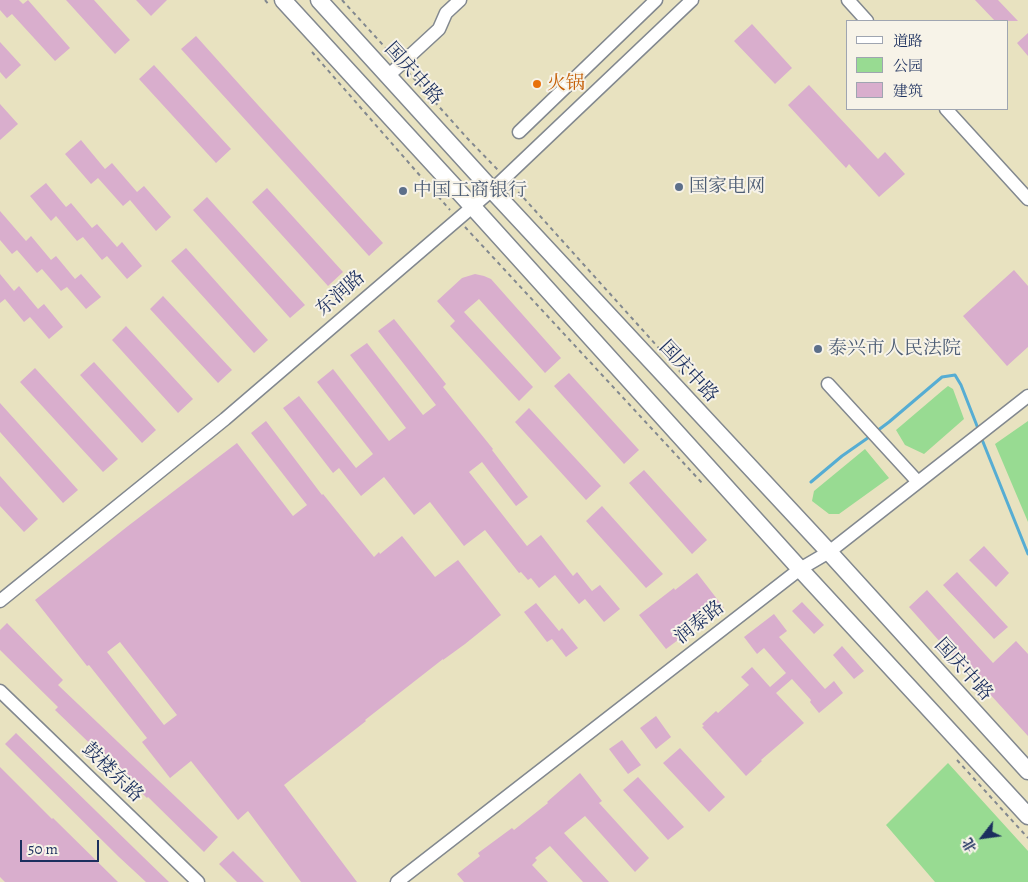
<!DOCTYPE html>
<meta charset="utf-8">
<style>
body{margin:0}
#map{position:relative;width:1028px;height:882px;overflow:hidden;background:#e8e2c0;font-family:Alegreya,"Noto Serif SC",serif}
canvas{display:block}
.legend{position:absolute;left:846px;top:20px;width:162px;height:90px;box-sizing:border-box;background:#f7f3e8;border:1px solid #9fa5b1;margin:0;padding:6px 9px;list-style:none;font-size:15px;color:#1b2f5e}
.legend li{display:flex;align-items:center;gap:10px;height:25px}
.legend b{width:25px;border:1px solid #9fa5b1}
.north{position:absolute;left:958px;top:812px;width:50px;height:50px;-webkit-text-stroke:4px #f7f3e8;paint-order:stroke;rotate:240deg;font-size:14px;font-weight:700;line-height:20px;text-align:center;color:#1b2f5e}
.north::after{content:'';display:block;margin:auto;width:18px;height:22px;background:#1b2f5e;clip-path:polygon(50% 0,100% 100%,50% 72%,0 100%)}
.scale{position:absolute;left:20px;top:840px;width:79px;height:22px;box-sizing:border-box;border:2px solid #1b2f5e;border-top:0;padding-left:6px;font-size:15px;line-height:18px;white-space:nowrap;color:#1b2f5e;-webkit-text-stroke:4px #f7f3e8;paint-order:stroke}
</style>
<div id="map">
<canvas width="1028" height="882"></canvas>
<ul class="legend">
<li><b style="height:6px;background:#fff"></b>道路</li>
<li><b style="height:14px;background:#98db92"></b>公园</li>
<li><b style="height:14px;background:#d9aecd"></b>建筑</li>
</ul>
<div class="north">北</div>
<div class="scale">50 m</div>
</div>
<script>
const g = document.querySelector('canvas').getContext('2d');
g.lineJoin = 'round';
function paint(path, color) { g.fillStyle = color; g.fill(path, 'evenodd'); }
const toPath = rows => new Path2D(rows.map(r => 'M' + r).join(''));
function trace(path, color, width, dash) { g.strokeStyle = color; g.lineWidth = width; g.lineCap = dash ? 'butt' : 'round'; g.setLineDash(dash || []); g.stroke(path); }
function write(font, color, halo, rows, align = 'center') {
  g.font = font + ' Alegreya,"Noto Serif SC",serif'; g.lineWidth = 4; g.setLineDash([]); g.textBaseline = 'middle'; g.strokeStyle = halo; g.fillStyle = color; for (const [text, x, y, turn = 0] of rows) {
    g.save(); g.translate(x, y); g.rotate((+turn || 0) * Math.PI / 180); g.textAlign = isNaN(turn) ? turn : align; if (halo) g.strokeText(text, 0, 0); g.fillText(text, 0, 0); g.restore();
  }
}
paint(toPath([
 [948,386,953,389,964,419,924,454,905,445,896,430,943,390],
 [1028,421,1028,522,995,444],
 [865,449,889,478,839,514,829,514,812,501,814,491],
 [948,763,1028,851,1028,882,935,882,886,825]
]), '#98db92');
trace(toPath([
 [877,431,889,422,942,377,955,375,961,385,979,431],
 [981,437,1028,554],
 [811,482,842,456,872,435]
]), '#56add3', 3);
paint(toPath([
 [0,0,19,0,23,4,28,0,70,48,55,61,12,14,7,18,0,10],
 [66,0,94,0,130,40,115,54],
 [136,0,167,0,151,16],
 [975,0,998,0,1018,21,995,21],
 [752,24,792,68,775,84,734,41],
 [1028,33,1028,56,1017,43],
 [196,36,248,94,383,243,369,256,181,49],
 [0,42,21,65,6,79,0,72],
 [154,65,231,149,216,163,139,79],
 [809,85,878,159,885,152,905,174,879,197,849,164,846,168,788,105],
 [0,104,18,124,0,140],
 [81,140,105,169,112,163,137,192,144,186,171,217,156,231,130,200,123,206,98,178,91,184,65,154],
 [46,183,66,207,71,203,92,228,97,224,117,247,122,242,142,266,127,279,107,256,102,260,83,237,77,241,56,216,51,221,30,196],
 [267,188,343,272,328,286,252,202],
 [207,197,305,305,290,318,193,210],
 [0,211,26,241,31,236,51,260,56,256,75,279,81,274,101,297,86,309,67,287,61,291,42,269,37,273,17,250,12,254,0,240],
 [186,248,268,340,254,353,171,261],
 [1014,270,1028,286,1028,347,1007,366,963,316],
 [0,274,14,291,19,286,38,309,44,304,63,327,49,339,30,317,24,322,5,299,0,303],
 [475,274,484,276,491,279,561,358,545,373,479,299,464,312,533,387,519,401,450,326,455,321,437,301,462,278],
 [163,296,232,370,218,383,150,309],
 [394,319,446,384,443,387,493,449,492,450,528,497,516,506,482,462,469,472,527,546,541,535,573,576,577,572,592,591,600,585,620,609,604,622,585,599,579,604,555,575,539,588,531,578,528,580,521,572,519,573,485,530,464,546,430,502,414,515,384,477,361,496,339,468,333,473,283,408,299,396,356,468,373,454,317,382,333,369,389,441,406,428,350,355,367,343,423,415,436,405,378,331],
 [126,326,193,399,178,413,112,340],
 [94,362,156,430,142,443,80,375],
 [35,368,118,459,103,472,20,382],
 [569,373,639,450,624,464,554,386],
 [0,403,78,490,63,503,0,432],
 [529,408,601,486,586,500,515,422],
 [266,421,322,495,323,494,374,557,379,552,380,554,402,536,435,577,458,560,501,615,465,644,443,660,443,659,365,720,366,721,284,785,357,882,301,882,248,811,238,820,191,761,170,778,142,742,147,738,89,665,87,666,35,600,128,526,237,443,293,516,307,505,251,433],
 [120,642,177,715,164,725,107,652],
 [644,470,707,540,692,554,629,483],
 [0,476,38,519,24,532,0,506],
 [602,506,663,574,646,588,586,521],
 [984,546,1009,573,996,587,969,560],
 [957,572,1008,627,994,639,943,585],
 [697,573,724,608,711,618,710,616,666,649,639,615,674,588,675,590],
 [927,590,993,663,1016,641,1028,654,1028,736,967,669,965,670,909,607],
 [802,602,824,625,814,634,792,611],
 [536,603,559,631,562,628,578,648,566,657,552,639,547,642,524,612],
 [774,614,787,631,779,637,825,689,834,681,843,693,819,713,810,702,811,700,792,679,776,693,804,723,761,760,762,761,746,776,702,727,704,726,702,724,716,711,718,713,749,685,741,677,752,667,770,687,786,673,764,648,757,654,744,637],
 [7,623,63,680,58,685,218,837,204,852,148,797,147,798,106,759,55,710,58,707,0,650,0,630],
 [842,646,864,671,854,679,833,655],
 [656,716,671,737,656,749,640,728],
 [16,733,136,850,169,882,146,882,119,857,5,744],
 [622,740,641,765,628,774,609,749],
 [680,748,725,797,709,812,663,763],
 [0,767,52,819,53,818,118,882,5,882,0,877],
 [580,773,602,801,599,803,649,858,635,872,585,816,564,833,609,882,583,882,550,846,535,858,537,860,532,865,548,882,464,882,457,874,480,856,478,853,512,828,514,830,548,803,547,802],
 [638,777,684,827,668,840,623,790],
 [233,851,264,882,237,882,219,864]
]), '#d9aecd');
const minor = toPath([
 [848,0,867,21],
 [388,76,439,29,446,13,460,0],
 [946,109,1028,199],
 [519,132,656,0],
 [828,384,918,482],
 [0,601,225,419,492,190,692,0],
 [0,691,198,882],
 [397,882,800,569,829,552,1028,396]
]);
const major = toPath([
 [283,0,472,206,800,569,1028,816],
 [319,0,492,190,829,552,1028,771]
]);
trace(minor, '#82888f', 15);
trace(major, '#82888f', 19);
trace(toPath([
 [265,0,270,6],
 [342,0,393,56],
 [312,52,450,210],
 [408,72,468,139,498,170],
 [513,186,684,376],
 [465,227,703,484],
 [957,760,1028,838]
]), '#82888f', 2, [4, 4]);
trace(minor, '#fff', 12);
trace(major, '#fff', 16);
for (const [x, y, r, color] of [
 [537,84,5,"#e8710a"],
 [679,187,5,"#5c6f8a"],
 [403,191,5,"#5c6f8a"],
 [818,349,5,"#5c6f8a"]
]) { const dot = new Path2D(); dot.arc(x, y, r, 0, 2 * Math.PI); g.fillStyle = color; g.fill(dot); trace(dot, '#f7f3e8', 2); }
write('19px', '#1b2f5e', '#f7f3e8', [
 ["国庆中路",413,74,48],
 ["东润路",341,294,-41],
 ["国庆中路",688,372,47],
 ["润泰路",700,623,-38],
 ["国庆中路",963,670,48],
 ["鼓楼东路",112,773,44]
]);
write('19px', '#c56008', '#f7f3e8', [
 ["火锅",547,84]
], 'left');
write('19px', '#4e5e75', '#f7f3e8', [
 ["国家电网",689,187],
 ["中国工商银行",413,191],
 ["泰兴市人民法院",828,349]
], 'left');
</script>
